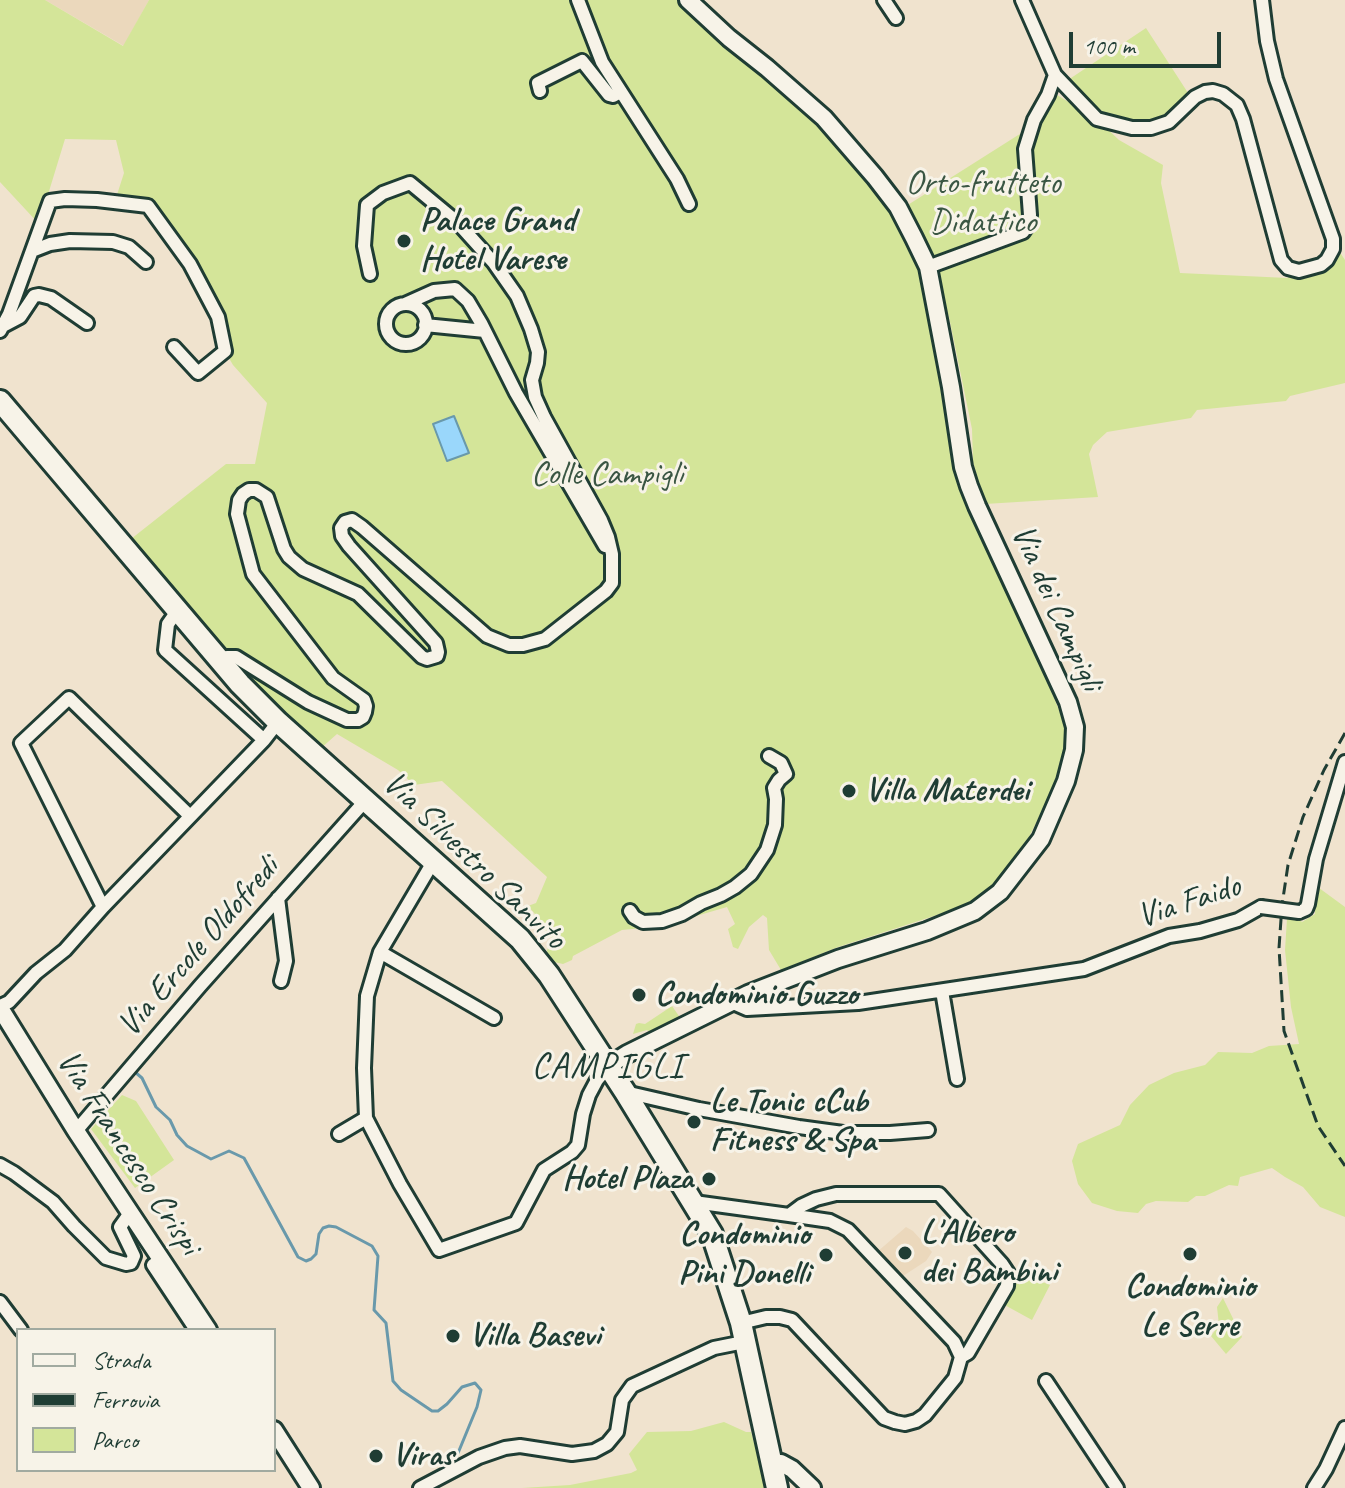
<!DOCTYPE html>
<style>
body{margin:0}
#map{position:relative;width:1345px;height:1488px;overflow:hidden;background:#f0e3ce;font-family:Caveat,sans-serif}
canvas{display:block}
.legend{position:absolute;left:16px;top:1328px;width:260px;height:144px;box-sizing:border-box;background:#f7f3e8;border:2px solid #a1aaa0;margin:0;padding:10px 14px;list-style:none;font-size:24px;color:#1f3d34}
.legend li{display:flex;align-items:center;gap:16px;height:40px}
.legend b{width:40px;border:2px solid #a1aaa0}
.scale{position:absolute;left:1069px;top:32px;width:152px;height:36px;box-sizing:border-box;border:4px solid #1f3d34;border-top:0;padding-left:10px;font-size:24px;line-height:28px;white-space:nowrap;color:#1f3d34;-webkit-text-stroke:6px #f7f3e8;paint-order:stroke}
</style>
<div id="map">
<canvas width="1345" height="1488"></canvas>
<ul class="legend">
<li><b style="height:10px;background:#f7f3e8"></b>Strada</li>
<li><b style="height:10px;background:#1f3d34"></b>Ferrovia</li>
<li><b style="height:22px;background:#d4e599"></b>Parco</li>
</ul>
<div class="scale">100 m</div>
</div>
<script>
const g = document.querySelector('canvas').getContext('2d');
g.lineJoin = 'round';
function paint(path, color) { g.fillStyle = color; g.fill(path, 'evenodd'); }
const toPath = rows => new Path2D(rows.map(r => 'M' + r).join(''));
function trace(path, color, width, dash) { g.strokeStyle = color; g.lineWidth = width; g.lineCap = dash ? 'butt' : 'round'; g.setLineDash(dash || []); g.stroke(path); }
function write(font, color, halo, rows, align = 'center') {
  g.font = font + ' Caveat,sans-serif'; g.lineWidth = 6; g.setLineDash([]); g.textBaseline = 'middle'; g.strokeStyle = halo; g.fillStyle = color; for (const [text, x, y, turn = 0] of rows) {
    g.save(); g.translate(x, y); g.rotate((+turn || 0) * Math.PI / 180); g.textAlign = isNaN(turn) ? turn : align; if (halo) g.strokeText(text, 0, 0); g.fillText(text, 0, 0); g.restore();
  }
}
paint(toPath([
 [45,0,149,0,124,46],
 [906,1227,913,1231,932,1252,926,1261,900,1278,877,1252]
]), '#ebd8bc');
paint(toPath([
 [0,0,45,0,123,46,149,0,678,0,690,13,792,95,873,179,927,271,971,510,1040,664,1066,727,1067,738,1061,764,1050,795,1029,837,993,886,965,906,838,947,781,970,769,950,767,918,763,915,749,927,738,949,733,947,728,929,735,924,727,907,662,926,622,930,573,956,572,960,563,964,554,962,546,953,552,938,549,934,532,917,535,914,528,906,536,903,547,877,442,781,414,785,398,770,337,734,320,749,251,691,130,545,131,539,226,464,255,464,267,403,233,365,223,348,215,319,148,208,114,204,124,173,116,140,65,139,39,224,0,182],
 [1146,28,1190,96,1172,112,1160,119,1134,120,1109,116,1091,103,1068,80],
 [1057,95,1097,119,1119,140,1163,165,1161,183,1180,273,1288,278,1288,268,1321,265,1333,249,1341,254,1345,260,1345,383,1290,396,1286,401,1197,410,1191,418,1107,432,1093,445,1089,454,1098,497,985,504,973,462,972,429,949,317,934,269,1027,233,1031,145,1036,127,1048,102],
 [1023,132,1019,163,1023,220,1018,231,931,265,903,208],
 [1315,885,1345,907,1345,1217,1320,1207,1303,1187,1285,1177,1272,1168,1240,1177,1238,1186,1229,1185,1205,1196,1196,1196,1188,1202,1156,1201,1146,1204,1138,1213,1117,1211,1092,1203,1078,1184,1072,1161,1078,1144,1120,1125,1130,1105,1149,1085,1174,1073,1205,1065,1218,1052,1252,1053,1269,1046,1299,1044,1291,1007,1285,950,1287,919,1296,917,1302,922,1315,914],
 [672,1006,681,1019,652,1034,647,1030,633,1034,636,1024,639,1023,645,1024],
 [122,1095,136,1101,174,1160,135,1188,91,1129],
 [1010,1269,1050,1285,1032,1320,1001,1303],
 [1223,1298,1242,1337,1226,1354,1211,1336,1219,1325,1217,1307],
 [724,1422,746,1432,751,1432,754,1443,761,1448,760,1460,767,1488,522,1488,570,1485,631,1473,637,1470,629,1454,647,1432,691,1431]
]), '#d4e599');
const water = toPath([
 [454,416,469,453,447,461,433,424,454,416]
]);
paint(water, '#9ad7fb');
trace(water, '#6999ab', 2);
trace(toPath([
 [135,1072,142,1078,156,1107,170,1120,177,1135,187,1146,211,1159,229,1151,244,1158,298,1257,306,1261,311,1259,316,1254,319,1234,323,1228,329,1226,336,1227,372,1246,378,1256,374,1310,386,1323,393,1381,401,1390,432,1411,438,1411,447,1404,462,1387,475,1383,481,1390,477,1407,456,1458]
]), '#6999ab', 3);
const minor = toPath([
 [578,0,602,62,677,179,689,204],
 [884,0,896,18],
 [1022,0,1055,75,1097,119,1132,128,1151,128,1169,122,1195,97,1205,92,1213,91,1223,94,1237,105,1243,119,1281,260,1288,268,1299,271,1321,265,1327,260,1333,249,1333,239,1276,79,1267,41,1262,0],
 [540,91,538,83,582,61,609,95,613,96,620,92],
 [32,251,50,244,70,241,113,242,129,247,146,262],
 [928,267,1023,232,1028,225,1030,215,1025,149,1034,120,1048,95,1055,75],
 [405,304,434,291,455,289,468,301,481,323,516,393,605,546],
 '386 324a20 20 0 1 1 40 0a20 20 0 1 1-40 0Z',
 [425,325,485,331],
 [3,326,20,317,34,296,39,295,51,298,87,323],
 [0,331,9,314,50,201,65,199,97,200,148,206,190,264,218,317,225,351,198,373,174,347],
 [178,610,168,624,165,650,264,740],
 [220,662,227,657,236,657,308,702,347,720,358,720,363,717,365,712,366,706,364,700,333,678,253,574,237,514,239,500,243,494,249,490,256,490,267,497,284,549,289,557,303,569,358,594,422,657,427,659,437,656,438,652,436,643,349,546,342,536,341,528,345,522,352,520,362,527,487,636,509,645,523,645,545,639,606,591,612,583,612,554,608,537,601,520,544,417,535,397,532,380,537,363,538,352,531,329,517,296,494,263,457,222,410,183,383,193,367,205,364,246,370,274],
 [433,862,380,952,367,996,364,1068,366,1118,400,1184,439,1250,516,1223,544,1170,572,1152,578,1145,583,1114,589,1095,597,1080,608,1066],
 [278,898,286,961,281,981],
 [103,907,21,743,69,698,190,816],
 [630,911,634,917,643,922,662,921,682,914,701,903,721,895,735,887,751,874,767,850,775,825,776,799,774,788,779,780,786,774,781,763,769,756],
 [1299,912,1306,909,1308,904,1316,859,1345,762],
 [380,952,494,1018],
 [942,991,957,1079],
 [731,1002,747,1009,858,1003,1084,969,1169,936,1200,931,1238,920,1261,907],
 [0,1006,9,1002,36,973,65,950,103,907,264,740,278,722],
 [625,1092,699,1109,799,1127,843,1133,890,1133,928,1130],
 [76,1131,200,986,365,801],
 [339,1134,366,1118],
 [0,1165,14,1173,53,1202,74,1226,106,1258,126,1264,131,1263,134,1256,120,1227,130,1213],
 [694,1202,789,1215,801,1206,816,1199,836,1194,939,1194,1002,1264,1008,1273,1007,1286,968,1353,961,1357],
 [161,1259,153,1265,196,1330],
 [0,1302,21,1330],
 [741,1323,766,1317,780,1317,792,1320,884,1418,895,1422,905,1424,916,1421,925,1415,955,1378,961,1357,954,1342,848,1230,830,1221,789,1215],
 [1046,1381,1117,1488],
 [420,1488,479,1457,505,1448,520,1446,572,1454,594,1451,607,1444,617,1432,622,1400,632,1386,714,1348,744,1342],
 [1314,1488,1326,1469,1345,1428]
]);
const tertiary = toPath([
 [0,1008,76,1131,208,1330],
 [608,1066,627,1054,748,994,838,959,927,931,975,911,1000,892,1041,839,1066,781,1074,750,1075,727,1068,702,977,506,969,486,963,467,951,387,928,267,914,238,898,207,875,177,824,118,767,68,729,38,688,0],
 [274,1430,311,1488],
 [772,1463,781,1463,792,1469,812,1488]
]);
const primary = toPath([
 [0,401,240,684,278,722,520,939,549,975,625,1092,712,1234,741,1323,777,1488]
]);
trace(minor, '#1f3d34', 18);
trace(tertiary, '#1f3d34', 22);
trace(primary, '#1f3d34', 26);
trace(minor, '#f7f3e8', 12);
trace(tertiary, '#f7f3e8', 16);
trace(primary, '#f7f3e8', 20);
trace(toPath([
 [1345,733,1324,770,1303,817,1288,865,1282,905,1279,948,1284,1031,1318,1126,1345,1166]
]), '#1f3d34', 3, [12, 6]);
const minorBridge = toPath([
 [1261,907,1299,912]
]);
trace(minorBridge, '#1f3d34', 18, []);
trace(minorBridge, '#f7f3e8', 12);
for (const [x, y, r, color] of [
 [404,241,8,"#1f3d34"],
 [849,791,8,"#1f3d34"],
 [639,995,8,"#1f3d34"],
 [694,1122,8,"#1f3d34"],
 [709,1179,8,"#1f3d34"],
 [905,1253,8,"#1f3d34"],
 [1190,1254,8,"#1f3d34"],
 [826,1255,8,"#1f3d34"],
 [453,1336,8,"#1f3d34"],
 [376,1456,8,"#1f3d34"]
]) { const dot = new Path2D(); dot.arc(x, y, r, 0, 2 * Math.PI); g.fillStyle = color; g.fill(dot); trace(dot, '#f7f3e8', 3); }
write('34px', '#3a5643', '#f7f3e8', [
 ["Orto-frutteto",983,184],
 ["Didattico",983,223],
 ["Colle Campigli",607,475]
]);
write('bold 34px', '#1f3d34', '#f7f3e8', [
 ["Palace Grand",420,221],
 ["Hotel Varese",420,260],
 ["Villa Materdei",865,791],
 ["Condominio Guzzo",655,995],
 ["Le Tonic cCub",710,1102],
 ["Fitness & Spa",710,1141],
 ["Hotel Plaza",693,1179,"right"],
 ["L'Albero",921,1233],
 ["dei Bambini",921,1272],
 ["Condominio",810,1235,"right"],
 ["Pini Donelli",810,1274,"right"],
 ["Condominio",1190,1287,"center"],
 ["Le Serre",1190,1326,"center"],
 ["Villa Basevi",469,1336],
 ["Viras",392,1456]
], 'left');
write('34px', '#1f3d34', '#f7f3e8', [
 ["Via dei Campigli",1056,608,66],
 ["Via Silvestro Sanvito",474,861,44],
 ["Via Faido",1189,902,-18],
 ["Via Ercole Oldofredi",199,947,-49],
 ["Via Francesco Crispi",128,1153,57]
]);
g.letterSpacing = '2px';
write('36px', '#1f3d34', '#f7f3e8', [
 ["CAMPIGLI",608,1068]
]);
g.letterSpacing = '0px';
</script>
